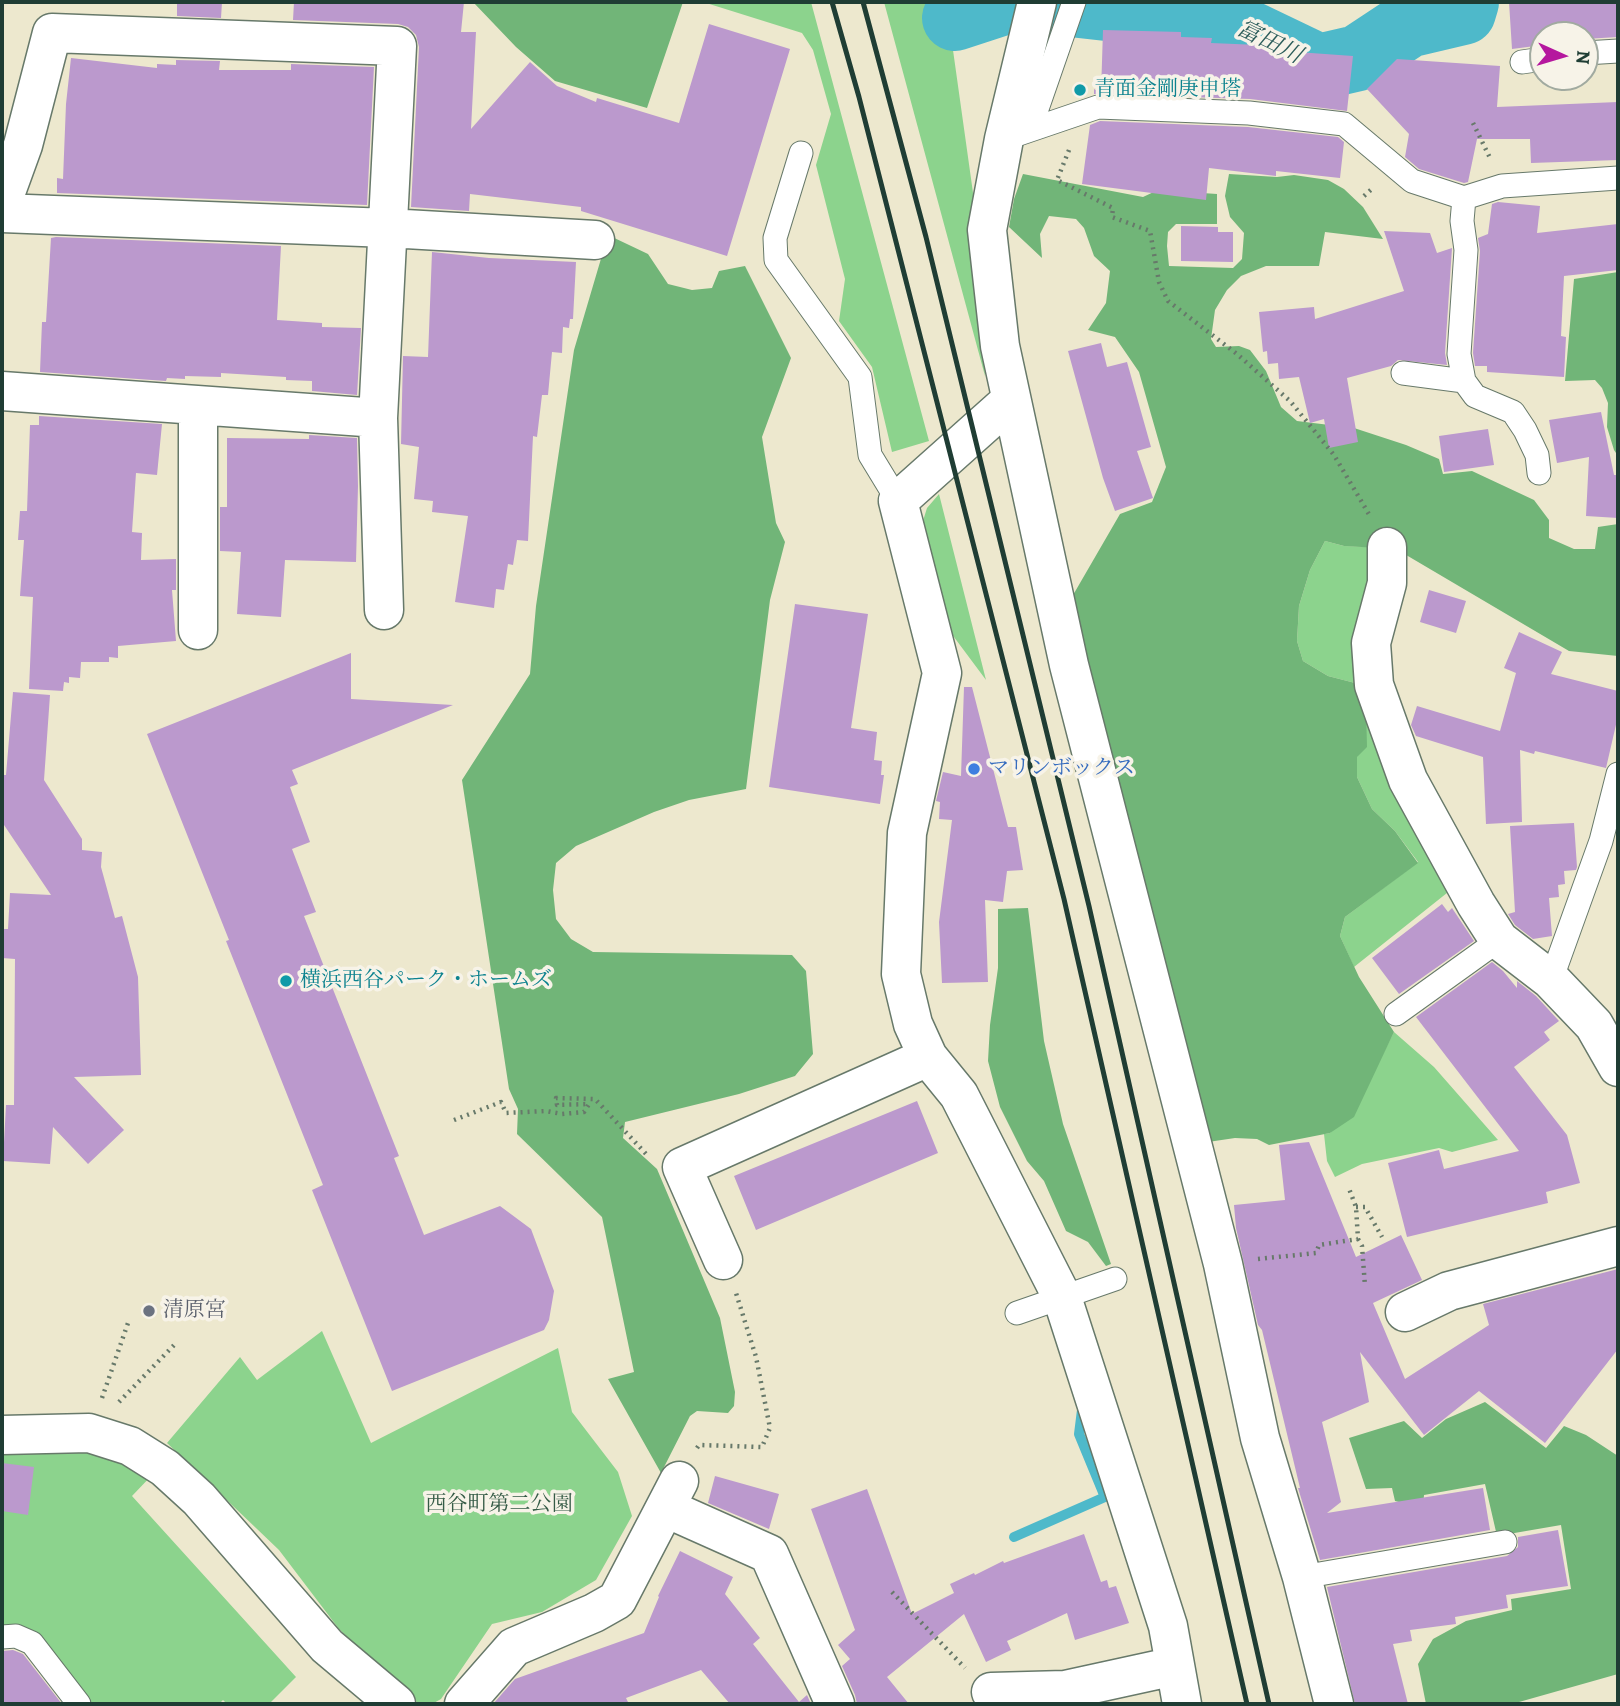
<!DOCTYPE html>
<meta charset="utf-8">
<style>
body{margin:0}
#map{position:relative;width:1620px;height:1706px;overflow:hidden;background:#ede8ce;font-family:Alegreya,serif}
canvas{display:block}
.frame{position:absolute;inset:0;border:4px solid #1f3d34;pointer-events:none}
.north{position:absolute;left:1529px;top:21px;width:70px;height:70px;box-sizing:border-box;background:#f7f3e8;border:2px solid #a1aaa0;border-radius:50%;rotate:94deg;font-size:19px;font-weight:700;line-height:28px;text-align:center;color:#1f3d34}
.north::after{content:'';display:block;margin:auto;width:24px;height:32px;background:#b5179e;clip-path:polygon(50% 0,100% 100%,50% 72%,0 100%)}
</style>
<div id="map">
<canvas width="1620" height="1706"></canvas>
<div class="frame"></div>
<div class="north">N</div>
</div>
<script>
const g = document.querySelector('canvas').getContext('2d');
g.lineJoin = 'round';
function paint(path, color) { g.fillStyle = color; g.fill(path, 'evenodd'); }
const toPath = rows => new Path2D(rows.map(r => 'M' + r).join(''));
function trace(path, color, width, dash) { g.strokeStyle = color; g.lineWidth = width; g.lineCap = dash ? 'butt' : 'round'; g.setLineDash(dash || []); g.stroke(path); }
function write(font, color, halo, rows, align = 'center') {
  g.font = font + ' Alegreya,"Noto Serif JP",serif'; g.lineWidth = 7; g.setLineDash([]); g.textBaseline = 'middle'; g.strokeStyle = halo; g.fillStyle = color; for (const [text, x, y, turn = 0] of rows) {
    g.save(); g.translate(x, y); g.rotate((+turn || 0) * Math.PI / 180); g.textAlign = isNaN(turn) ? turn : align; if (halo) g.strokeText(text, 0, 0); g.fillText(text, 0, 0); g.restore();
  }
}
paint(toPath([
 [703,2,811,2,929,441,892,452,872,367,839,321,845,279,816,165,831,114,813,50,802,33],
 [884,2,951,2,952,5,952,43,975,207,985,376],
 [939,494,986,680,951,633,922,524,927,508],
 [1325,541,1344,546,1374,547,1359,684,1328,676,1303,661,1297,641,1299,606,1310,570],
 [1366,707,1457,885,1354,967,1340,936,1345,917,1418,862,1395,831,1372,809,1357,777,1357,757],
 [1394,1032,1434,1067,1498,1140,1452,1152,1439,1148,1362,1164,1335,1177,1327,1161,1324,1134,1330,1133,1371,1077],
 [322,1331,371,1443,558,1348,572,1412,618,1472,632,1516,596,1580,542,1612,492,1624,441,1699,432,1704,419,1704,339,1629,279,1550,167,1443,240,1357,257,1380],
 [79,1440,154,1473,132,1496,296,1677,269,1704,227,1704,223,1700,219,1704,92,1704,42,1643,2,1631,2,1442]
]), '#8cd38d');
paint(toPath([
 [473,2,683,2,647,108,555,81,516,47],
 [1023,174,1143,197,1158,190,1217,194,1217,224,1176,224,1168,232,1167,246,1169,266,1233,268,1242,259,1244,233,1230,217,1225,196,1229,174,1277,177,1294,175,1328,180,1344,189,1363,207,1383,239,1325,232,1319,266,1266,266,1241,276,1227,290,1215,310,1211,339,1216,347,1239,346,1250,350,1266,371,1281,407,1297,421,1354,428,1406,445,1439,459,1443,474,1472,471,1534,500,1549,520,1549,538,1574,549,1595,549,1598,527,1618,524,1618,656,1569,651,1396,549,1344,546,1325,541,1310,570,1299,606,1297,641,1303,661,1328,676,1359,684,1366,707,1367,747,1357,757,1357,777,1372,809,1395,831,1418,863,1345,917,1340,936,1359,977,1394,1032,1354,1117,1330,1133,1269,1145,1257,1139,1235,1138,1208,1142,1069,602,1120,514,1152,502,1166,467,1139,372,1115,337,1088,330,1106,303,1110,271,1094,256,1084,228,1076,219,1049,216,1040,234,1042,258,1009,227,1014,199],
 [608,235,648,254,668,284,692,290,712,288,719,271,745,266,791,358,762,437,776,523,785,542,770,600,746,789,689,800,654,812,576,846,556,863,553,890,556,919,571,939,593,952,792,955,806,971,813,1054,795,1076,739,1094,625,1122,623,1138,657,1169,720,1318,735,1392,734,1406,728,1413,697,1411,690,1416,661,1473,608,1379,634,1372,602,1217,517,1134,518,1109,509,1089,462,780,530,674,536,606,574,350],
 [1618,272,1618,456,1614,450,1607,427,1608,403,1602,388,1595,380,1565,381,1574,279],
 [1028,908,1044,1041,1063,1124,1111,1264,1106,1266,1088,1242,1066,1231,1044,1181,1027,1161,1000,1107,988,1061,990,1025,998,968,998,909],
 [1485,1402,1546,1448,1564,1426,1586,1435,1618,1456,1618,1674,1512,1704,1426,1704,1418,1664,1433,1639,1466,1621,1512,1610,1511,1599,1571,1589,1561,1525,1497,1536,1485,1484,1424,1495,1423,1508,1395,1501,1392,1488,1366,1489,1349,1438,1404,1421,1422,1438,1446,1419]
]), '#71b578');
trace(toPath([
 [1014,1537,1105,1497,1079,1434,1082,1410]
]), '#4eb9ca', 10);
trace(toPath([
 [1053,2,1223,21,1319,67,1358,58,1408,25,1463,12,1466,2],
 [955,18,1004,2]
]), '#4eb9ca', 66);
paint(toPath([
 [177,2,222,2,221,18,177,16],
 [294,2,464,2,461,32,476,32,471,129,530,62,557,86,596,102,597,98,679,123,709,24,790,49,727,256,581,211,581,207,470,194,469,211,411,207,419,47,416,35,408,27,398,24,293,20],
 [1509,2,1618,2,1618,37,1585,39,1585,35,1543,35,1543,45,1512,49],
 [1103,30,1181,32,1181,37,1212,38,1211,43,1283,46,1283,51,1353,56,1347,111,1250,99,1094,94,1094,89,1101,93],
 [71,58,157,68,157,64,176,65,176,60,220,61,219,70,291,70,291,64,374,67,367,205,57,193,57,178,63,179,66,104],
 [1397,59,1500,66,1497,107,1618,102,1618,160,1531,163,1530,139,1477,139,1468,182,1464,183,1419,169,1405,157,1409,134,1367,89],
 [1100,121,1248,127,1338,137,1344,142,1340,178,1276,171,1276,176,1209,168,1206,200,1082,184,1090,125],
 [1498,202,1540,206,1537,233,1618,224,1618,270,1564,276,1561,336,1566,337,1564,377,1487,372,1487,366,1475,366,1473,353,1480,251,1478,238,1488,234,1492,204],
 [1181,226,1218,227,1218,232,1233,232,1233,262,1181,261],
 [1384,231,1430,233,1437,253,1452,248,1445,353,1447,365,1398,360,1391,366,1347,378,1358,442,1329,448,1324,419,1310,423,1299,377,1279,379,1278,363,1268,364,1267,351,1263,352,1259,312,1314,307,1315,319,1404,291],
 [56,237,281,246,277,320,322,323,322,327,361,328,357,395,312,391,312,381,286,380,286,377,221,373,221,377,185,376,185,379,167,378,166,381,40,372,42,322,46,322,51,238],
 [432,252,489,258,576,262,573,319,570,319,569,328,563,327,562,353,552,352,548,395,542,395,537,437,533,436,528,541,517,540,513,565,508,564,504,590,496,589,494,608,455,602,468,516,432,512,433,501,414,499,419,447,401,444,403,356,428,357],
 [1101,343,1107,367,1127,362,1151,447,1137,451,1153,498,1115,511,1103,478,1068,351],
 [1601,412,1614,475,1618,475,1618,518,1586,516,1589,457,1557,463,1549,420],
 [39,416,162,424,157,475,136,473,132,532,142,533,141,560,176,559,176,590,172,590,176,641,118,646,118,658,109,657,109,662,81,662,80,678,69,677,69,683,64,682,63,691,29,689,33,597,20,596,24,540,18,540,20,511,27,511,30,425,39,425],
 [1488,429,1494,465,1444,472,1439,436],
 [309,435,357,438,358,486,356,562,285,560,281,617,237,614,241,552,220,551,220,507,227,507,227,438,309,439],
 [1429,590,1466,601,1456,633,1420,622],
 [795,604,868,614,851,728,877,732,874,760,882,761,881,775,884,775,880,804,769,787],
 [1519,632,1562,652,1551,674,1618,691,1618,716,1606,768,1535,751,1534,754,1520,750,1522,822,1486,824,1483,757,1416,736,1411,725,1417,706,1500,731,1516,673,1504,668],
 [351,653,351,699,453,705,292,770,298,784,290,787,310,842,292,849,316,912,304,916,399,1156,394,1158,424,1235,500,1206,531,1229,554,1291,549,1320,544,1330,392,1391,312,1190,323,1185,226,941,229,940,147,734],
 [964,687,972,687,1008,827,1016,827,1023,870,1007,871,1003,902,985,900,988,982,942,983,939,922,952,820,939,819,940,802,936,801,943,772,961,776],
 [13,692,50,695,44,780,82,839,82,850,102,852,101,867,115,918,122,916,138,977,141,1075,74,1077,124,1130,88,1164,53,1127,50,1164,3,1161,6,1105,14,1105,15,959,2,958,2,929,8,929,10,893,51,895,2,822,2,775,6,775],
 [1574,823,1577,867,1576,870,1564,871,1565,884,1558,885,1559,897,1549,898,1552,936,1533,939,1515,925,1508,914,1515,912,1510,826],
 [1442,904,1448,912,1452,908,1474,941,1399,994,1372,958],
 [1492,962,1503,971,1517,988,1517,981,1536,996,1559,1021,1544,1032,1550,1040,1514,1067,1567,1135,1580,1183,1546,1192,1548,1203,1407,1237,1388,1163,1439,1150,1444,1169,1519,1151,1416,1017],
 [917,1101,938,1153,756,1230,734,1176],
 [1309,1142,1356,1257,1401,1235,1422,1280,1373,1303,1405,1379,1489,1325,1483,1304,1618,1269,1618,1349,1545,1443,1479,1391,1424,1435,1360,1352,1369,1402,1322,1422,1341,1502,1327,1513,1483,1488,1490,1530,1320,1560,1298,1488,1300,1488,1262,1330,1258,1325,1236,1228,1234,1205,1285,1200,1279,1145],
 [2,1463,34,1467,28,1515,2,1511],
 [715,1476,779,1494,769,1529,708,1503],
 [867,1489,912,1614,954,1593,950,1584,974,1573,975,1575,1003,1561,1004,1563,1084,1534,1101,1582,1107,1580,1109,1588,1116,1586,1129,1623,1075,1640,1067,1613,1007,1641,1011,1650,986,1662,964,1614,887,1677,909,1704,857,1704,855,1695,842,1666,850,1659,838,1645,855,1630,811,1509],
 [1558,1530,1568,1586,1506,1595,1508,1608,1455,1617,1456,1624,1410,1630,1412,1641,1393,1644,1408,1704,1355,1704,1327,1587,1507,1556,1518,1547,1518,1537],
 [680,1551,733,1577,725,1594,760,1638,753,1644,799,1702,807,1695,811,1704,730,1704,701,1670,626,1698,629,1704,493,1704,515,1679,644,1633,659,1597,658,1596],
 [13,1650,23,1654,62,1704,2,1704,2,1651]
]), '#bb99cd');
const service = toPath([
 [1585,53,1618,51],
 [1522,62,1543,59],
 [1030,129,1074,2],
 [1004,139,1098,107,1249,113,1344,124,1412,181,1464,198,1462,221,1466,250,1459,354,1464,381,1475,396,1513,412,1525,430,1537,455,1539,473],
 [801,153,775,238,776,260,860,377,870,455,898,501],
 [1464,198,1502,186,1618,178],
 [1403,373,1464,381],
 [1551,980,1601,841,1618,774],
 [1396,1014,1499,940],
 [1017,1313,1115,1279],
 [1302,1577,1505,1542],
 [2,1637,16,1636,32,1643,79,1704]
]);
const minor = toPath([
 [1037,2,1004,139,987,230,1000,346,1069,665,1223,1264,1260,1438,1302,1577,1334,1704],
 [2,203,23,145,52,33,397,46,378,418,384,610],
 [2,213,388,228,595,240],
 [2,391,378,418],
 [1010,401,898,501,942,673,907,833,901,974,913,1024,928,1057,959,1095,1062,1297,1168,1626,1182,1704],
 [1387,547,1387,583,1371,643,1374,685,1408,780,1476,904,1499,940,1551,980,1594,1025,1618,1067],
 [198,630,198,407],
 [723,1260,682,1167,928,1057],
 [1405,1312,1449,1291,1618,1246],
 [2,1435,89,1433,130,1446,165,1468,199,1499,327,1646,396,1704],
 [666,1508,769,1554,835,1704],
 [991,1692,1065,1690,1175,1666],
 [464,1704,514,1647,594,1613,617,1600,679,1481]
]);
trace(service, '#67796a', 25);
trace(minor, '#67796a', 41);
trace(toPath([
 [1473,123,1491,160],
 [1069,150,1057,180,1113,208,1112,217,1150,231,1159,282,1168,301,1237,354,1290,401,1334,455,1370,516],
 [1364,196,1374,187],
 [454,1120,501,1102,506,1113,546,1111,562,1114,584,1112,589,1104,557,1105,556,1098,595,1099,648,1156],
 [1356,1207,1365,1207,1382,1237],
 [1358,1239,1362,1246,1365,1286],
 [1258,1259,1316,1253,1319,1245,1358,1239,1356,1207,1348,1186],
 [102,1398,128,1323],
 [119,1402,177,1342],
 [697,1448,699,1445,762,1447,770,1428,756,1357,736,1293],
 [892,1592,965,1668]
]), '#67796a', 4.5, [2, 5]);
trace(service, '#fff', 23);
trace(minor, '#fff', 38);
trace(toPath([
 [832,2,859,97,1064,899,1247,1704],
 [863,2,926,237,1089,906,1269,1704]
]), '#1f3d34', 5);
for (const [x, y, r, color] of [
 [1080,90,7,"#0f9aa8"],
 [974,769,7,"#3f7fe0"],
 [286,981,7,"#0f9aa8"],
 [149,1311,7,"#6b7280"]
]) { const dot = new Path2D(); dot.arc(x, y, r, 0, 2 * Math.PI); g.fillStyle = color; g.fill(dot); trace(dot, '#f7f3e8', 2.5); }
write('21px', '#0d838f', '#f7f3e8', [
 ["青面金剛庚申塔",1094,90],
 ["横浜西谷パーク・ホームズ",300,981]
], 'left');
write('21px', '#366cbe', '#f7f3e8', [
 ["マリンボックス",988,769]
], 'left');
write('21px', '#5b616d', '#f7f3e8', [
 ["清原宮",163,1311]
], 'left');
write('21px', '#355b46', '#f7f3e8', [
 ["西谷町第二公園",499,1505]
]);
write('italic 23px', '#2b5c5a', '#f7f3e8', [
 ["富田川",1269,43,26]
]);
</script>
